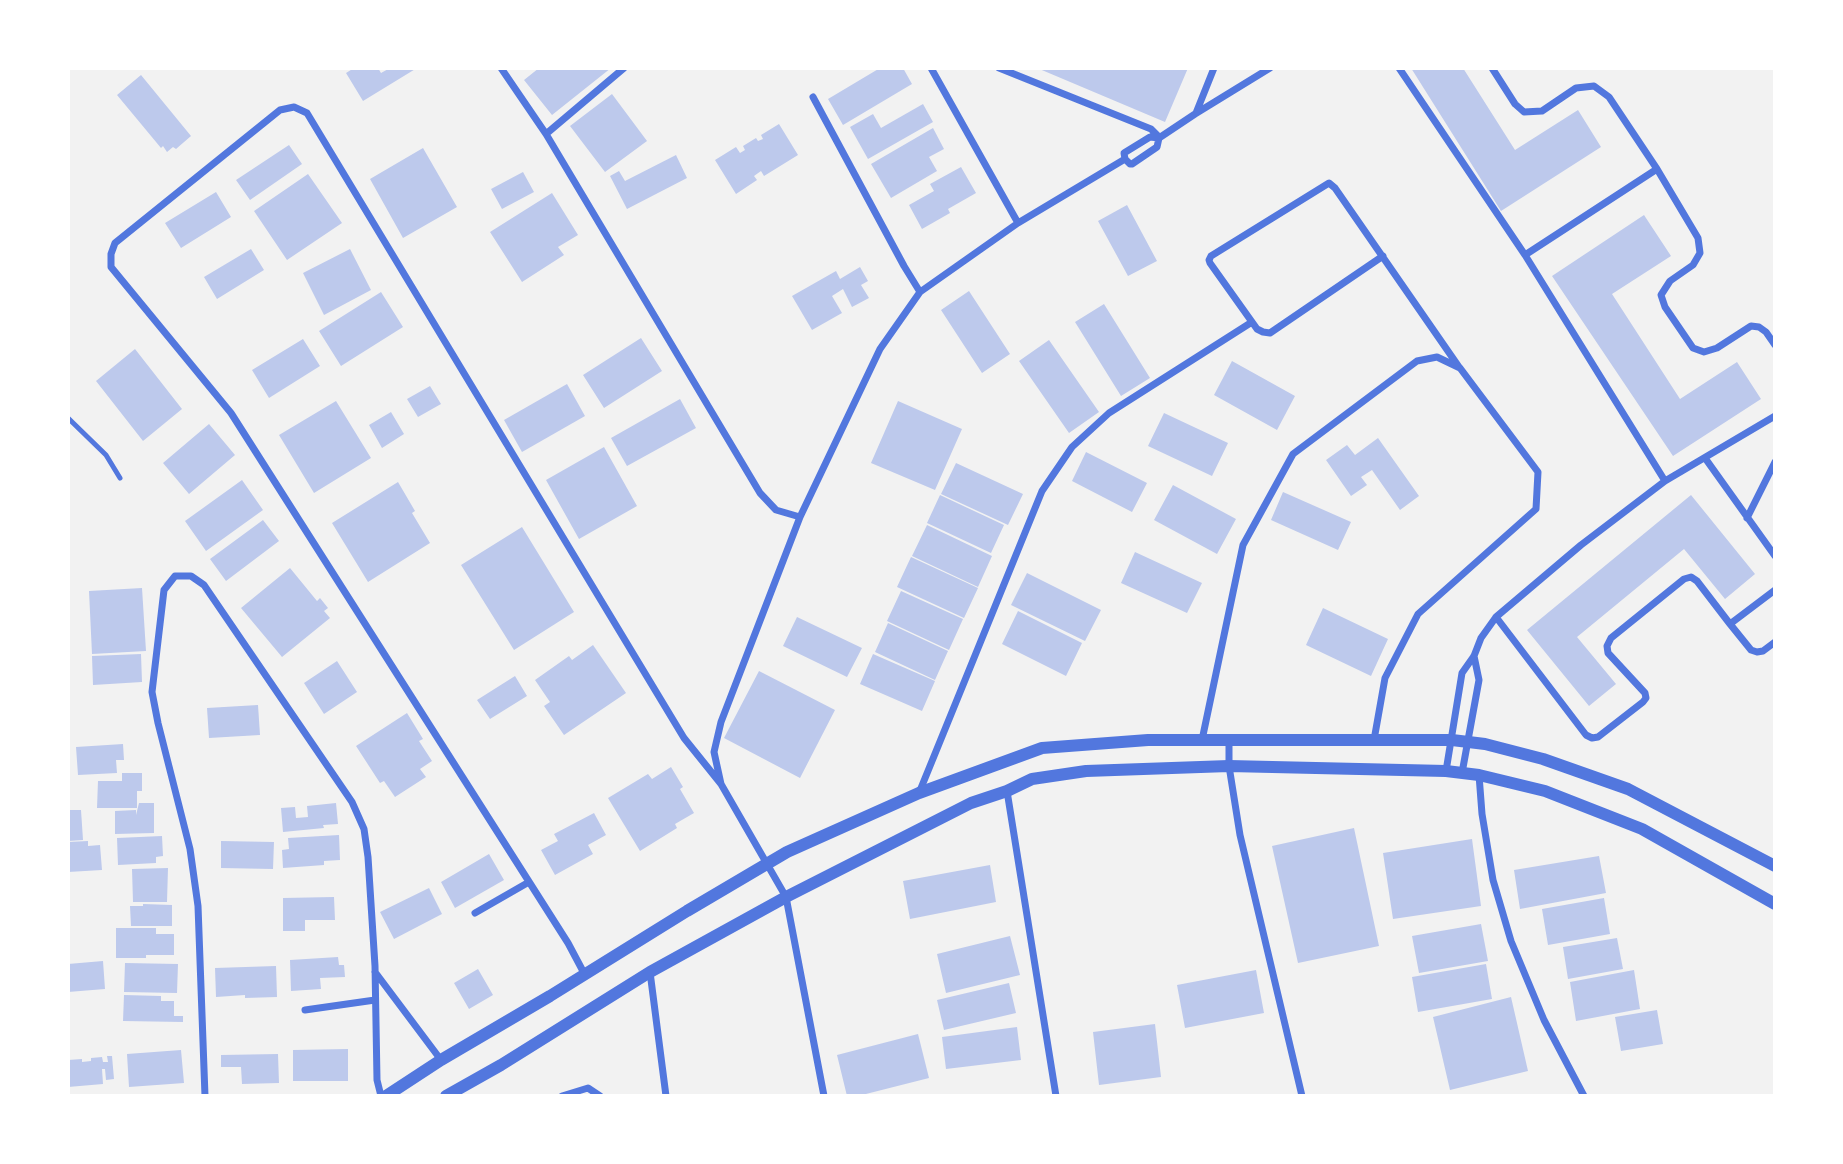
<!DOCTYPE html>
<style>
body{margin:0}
#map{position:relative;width:1843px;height:1164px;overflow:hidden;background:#f2f2f2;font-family:"Varela Round",sans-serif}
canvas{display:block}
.frame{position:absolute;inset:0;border:70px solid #fff;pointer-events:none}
</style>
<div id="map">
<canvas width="1843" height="1164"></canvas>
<div class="frame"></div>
</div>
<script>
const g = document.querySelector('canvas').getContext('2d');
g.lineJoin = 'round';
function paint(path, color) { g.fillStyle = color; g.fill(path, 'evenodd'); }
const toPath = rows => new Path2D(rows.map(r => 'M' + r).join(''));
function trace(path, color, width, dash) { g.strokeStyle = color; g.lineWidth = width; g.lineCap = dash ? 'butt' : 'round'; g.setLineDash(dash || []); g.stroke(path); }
paint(toPath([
 [354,68,378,68,381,73,390,68,417,68,363,101,346,73],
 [539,68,611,68,552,115,524,80],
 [880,68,903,68,912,84,843,125,828,99],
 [1037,68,1188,68,1165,122],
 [1411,68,1463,68,1515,150,1578,110,1601,147,1501,211],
 [141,75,191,136,176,149,173,147,167,152,163,146,161,148,117,95],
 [612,94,647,141,605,172,570,126],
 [923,104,933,122,868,159,850,127,873,114,881,128],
 [779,124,798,155,764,176,761,171,754,176,757,180,736,194,715,160,736,147,740,153,745,150,743,146,756,138,758,141,763,139,761,135],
 [933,128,944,149,929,157,937,171,891,198,871,164],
 [289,145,302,164,250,200,236,180],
 [423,148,457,207,403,238,370,179],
 [676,155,687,178,627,209,610,176,619,171,625,181],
 [961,167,976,193,948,209,950,213,922,229,909,205,934,191,930,184],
 [523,172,534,192,502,209,491,189],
 [308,174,342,223,287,260,254,211],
 [216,192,231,217,181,248,165,223],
 [552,193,578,235,558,247,564,255,522,282,490,232],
 [1127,205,1157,261,1128,276,1098,221],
 [1644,215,1671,256,1612,294,1680,399,1737,362,1761,399,1673,456,1552,276],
 [251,249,264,270,217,299,204,277],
 [350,249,371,290,324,315,303,273],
 [860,267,868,281,861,285,869,298,852,307,843,289,832,296,842,313,812,330,792,296,836,271,840,279],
 [969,291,1010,354,982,373,941,310],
 [381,292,403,327,341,366,319,331],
 [1104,304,1150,378,1121,396,1075,322],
 [641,338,662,371,604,408,583,375],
 [303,339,320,366,269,398,252,370],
 [1049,340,1099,412,1069,433,1019,361],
 [135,349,182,409,143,441,96,381],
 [1232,361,1295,396,1277,430,1214,395],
 [567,384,585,416,522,452,504,420],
 [430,386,441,404,418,417,407,399],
 [680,399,696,428,627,466,611,438],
 [336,401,371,458,314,493,279,435],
 [898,401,962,429,935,490,871,463],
 [391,412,404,434,382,448,369,425],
 [1164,413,1228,443,1212,476,1148,446],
 [209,424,235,455,189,494,163,463],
 [1378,438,1419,496,1400,510,1372,470,1361,477,1367,485,1351,496,1326,460,1347,445,1355,455],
 [604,447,637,506,579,539,546,480],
 [1086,452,1147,483,1132,512,1072,481],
 [956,463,1023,494,1008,525,941,494],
 [242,480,263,510,206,551,185,521],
 [398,482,415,511,412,513,430,543,368,582,332,523],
 [1173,485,1236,519,1217,554,1154,520],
 [1283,492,1351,522,1338,550,1271,520],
 [940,495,1004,525,991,553,927,523],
 [1691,495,1755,574,1725,599,1684,549,1577,637,1616,684,1589,706,1527,630],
 [263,520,279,541,226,581,210,559],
 [927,525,992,556,978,587,912,556],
 [522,527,574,612,514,650,461,565],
 [1135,552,1202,583,1187,613,1121,583],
 [911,557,978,588,964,618,897,587],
 [290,568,317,601,320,598,328,608,324,611,330,618,282,657,241,608],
 [1027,573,1101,610,1085,641,1011,605],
 [142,588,146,651,92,654,89,591],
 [901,591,963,619,949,650,887,621],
 [1323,608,1388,639,1371,676,1306,645],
 [1018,611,1082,643,1066,676,1002,644],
 [797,617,862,648,847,677,783,646],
 [888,623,948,651,935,680,875,652],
 [593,645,626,693,564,735,544,706,550,702,535,680,569,656,572,660],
 [141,654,142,682,93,685,92,656],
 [873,654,935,681,922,711,860,684],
 [337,661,357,692,324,714,304,683],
 [759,671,835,710,800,778,724,738],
 [515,676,527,696,490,719,477,700],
 [258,705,260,735,209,738,207,708],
 [407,713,423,739,419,741,432,761,420,769,426,777,395,797,384,781,380,783,356,746],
 [123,744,124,760,116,760,117,773,78,775,76,747],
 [671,767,683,787,680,789,694,813,675,824,677,828,640,851,608,798,648,774,652,779],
 [122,773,142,773,142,791,137,791,137,808,97,808,98,781,122,781],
 [139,803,154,803,154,833,115,834,115,811,136,810,136,815],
 [336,803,338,824,323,825,324,828,283,832,281,808,295,807,296,818,308,817,307,806],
 [68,810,81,810,83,840,68,841],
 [594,813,606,835,588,845,593,854,555,875,541,850,558,841,554,834],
 [1354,828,1379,946,1298,963,1272,846],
 [339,835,340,860,324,861,324,865,283,868,282,850,289,849,288,838],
 [162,836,163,856,156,857,156,863,118,865,117,838],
 [1472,839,1481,906,1393,919,1383,853],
 [88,841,88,846,100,845,102,870,68,872,68,842],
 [221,841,274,842,273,869,221,868],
 [489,854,504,880,455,908,441,882],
 [1599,856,1606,893,1520,909,1514,870],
 [990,865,996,902,910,919,903,881],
 [168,868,167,902,133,902,132,869],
 [429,888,442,914,394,939,380,912],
 [334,897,335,920,305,920,305,931,283,931,283,898],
 [1604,898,1610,934,1548,945,1542,909],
 [143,904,172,905,172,926,131,926,130,906,143,906],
 [1481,924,1488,961,1419,973,1412,936],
 [116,928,156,928,156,934,174,934,174,955,146,955,146,958,116,958],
 [1010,936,1020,975,946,993,937,954],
 [1617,938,1623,969,1568,979,1563,947],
 [338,957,339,965,344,965,345,977,320,978,321,989,291,991,290,960],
 [103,961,105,989,68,992,68,964],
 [125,963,178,964,177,993,124,992],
 [1486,964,1492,999,1418,1012,1412,977],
 [276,966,277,997,245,998,245,995,216,997,215,968],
 [478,969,493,995,469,1009,454,983],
 [1256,970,1264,1013,1185,1028,1177,985],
 [1634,970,1640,1009,1576,1021,1570,982],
 [1009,983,1016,1013,944,1030,937,1000],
 [124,995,161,996,161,1001,174,1001,174,1016,183,1016,183,1022,123,1021],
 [1511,997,1528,1071,1450,1090,1433,1017],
 [1657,1010,1663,1044,1621,1051,1615,1017],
 [1155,1024,1161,1077,1099,1085,1093,1032],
 [1017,1027,1021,1060,946,1069,942,1037],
 [918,1034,929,1078,858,1096,847,1096,837,1055],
 [348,1049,348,1081,293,1081,293,1050],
 [181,1050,184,1083,129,1087,127,1054],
 [278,1054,279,1083,242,1084,241,1067,221,1067,221,1055],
 [107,1056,112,1056,114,1079,106,1080,105,1069,102,1069,103,1084,68,1087,68,1060,82,1059,82,1062,91,1061,91,1058,102,1057,103,1062,108,1062]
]), '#bdc9ec');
trace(toPath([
 [68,418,106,455,120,478]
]), '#5277de', 5);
trace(toPath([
 [501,68,546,134,760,493,776,510,800,517],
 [931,68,1018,223],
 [999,68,1151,129,1159,137],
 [1399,68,1525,255,1665,481,1581,545,1496,617,1481,638,1474,656,1462,673,1446,771],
 [1492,68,1515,104,1524,112,1542,111,1576,88,1594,86,1609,97,1657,169,1698,238,1700,253,1693,265,1670,281,1661,295,1665,307,1693,348,1704,352,1717,348,1751,326,1759,327,1766,332,1775,345],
 [813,97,904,266,920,292],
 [1196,113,1214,68],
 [546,134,624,68],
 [1125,159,1130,164,1132,164,1157,147,1159,138],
 [1525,255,1657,169],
 [1383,256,1270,333,1263,332,1257,329,1210,263,1209,260,1211,256,1329,183,1335,188,1459,367],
 [1705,458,1775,556],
 [1665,481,1775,416],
 [1747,518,1775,462],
 [1496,617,1586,735,1592,738,1598,737,1643,702,1646,698,1645,693,1608,653,1607,646,1611,638,1684,579,1691,577,1697,581,1730,624,1775,590],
 [1730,624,1751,650,1757,652,1763,651,1775,642],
 [1202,740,1243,545,1293,454,1417,361,1437,357,1460,368,1538,472,1536,509,1418,614,1385,678,1374,740],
 [1229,740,1229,766,1240,835,1302,1096],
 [1462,773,1479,680,1474,656],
 [1479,775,1482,814,1493,880,1511,941,1544,1020,1584,1096],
 [1007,791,1056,1096],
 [919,793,1042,491,1072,447,1109,413,1252,322],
 [475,913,529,882],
 [375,972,441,1060],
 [650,972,666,1096],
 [585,975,568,943,231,413,111,267,111,254,115,243,280,110,294,107,307,113,684,738,721,784],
 [305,1010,375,1000],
 [205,1096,198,906,190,849,158,723,152,692,164,590,175,576,191,576,204,585,352,802,364,829,368,857,375,966,377,1080,381,1096],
 [562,1096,588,1088,600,1096],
 [824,1096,786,897,721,784,714,752,721,722,800,517,880,349,920,292,1018,223,1125,159,1124,153,1150,137,1159,138,1195,114,1270,68]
]), '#5277de', 7);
trace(toPath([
 [386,1096,441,1060,550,996,687,911,787,852,919,793,1042,748,1148,740,1452,740,1485,744,1543,759,1628,789,1775,866],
 [446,1096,501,1065,650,972,786,897,971,803,1007,791,1032,779,1086,771,1229,766,1446,771,1479,775,1545,791,1642,829,1775,904]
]), '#5277de', 12);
</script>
